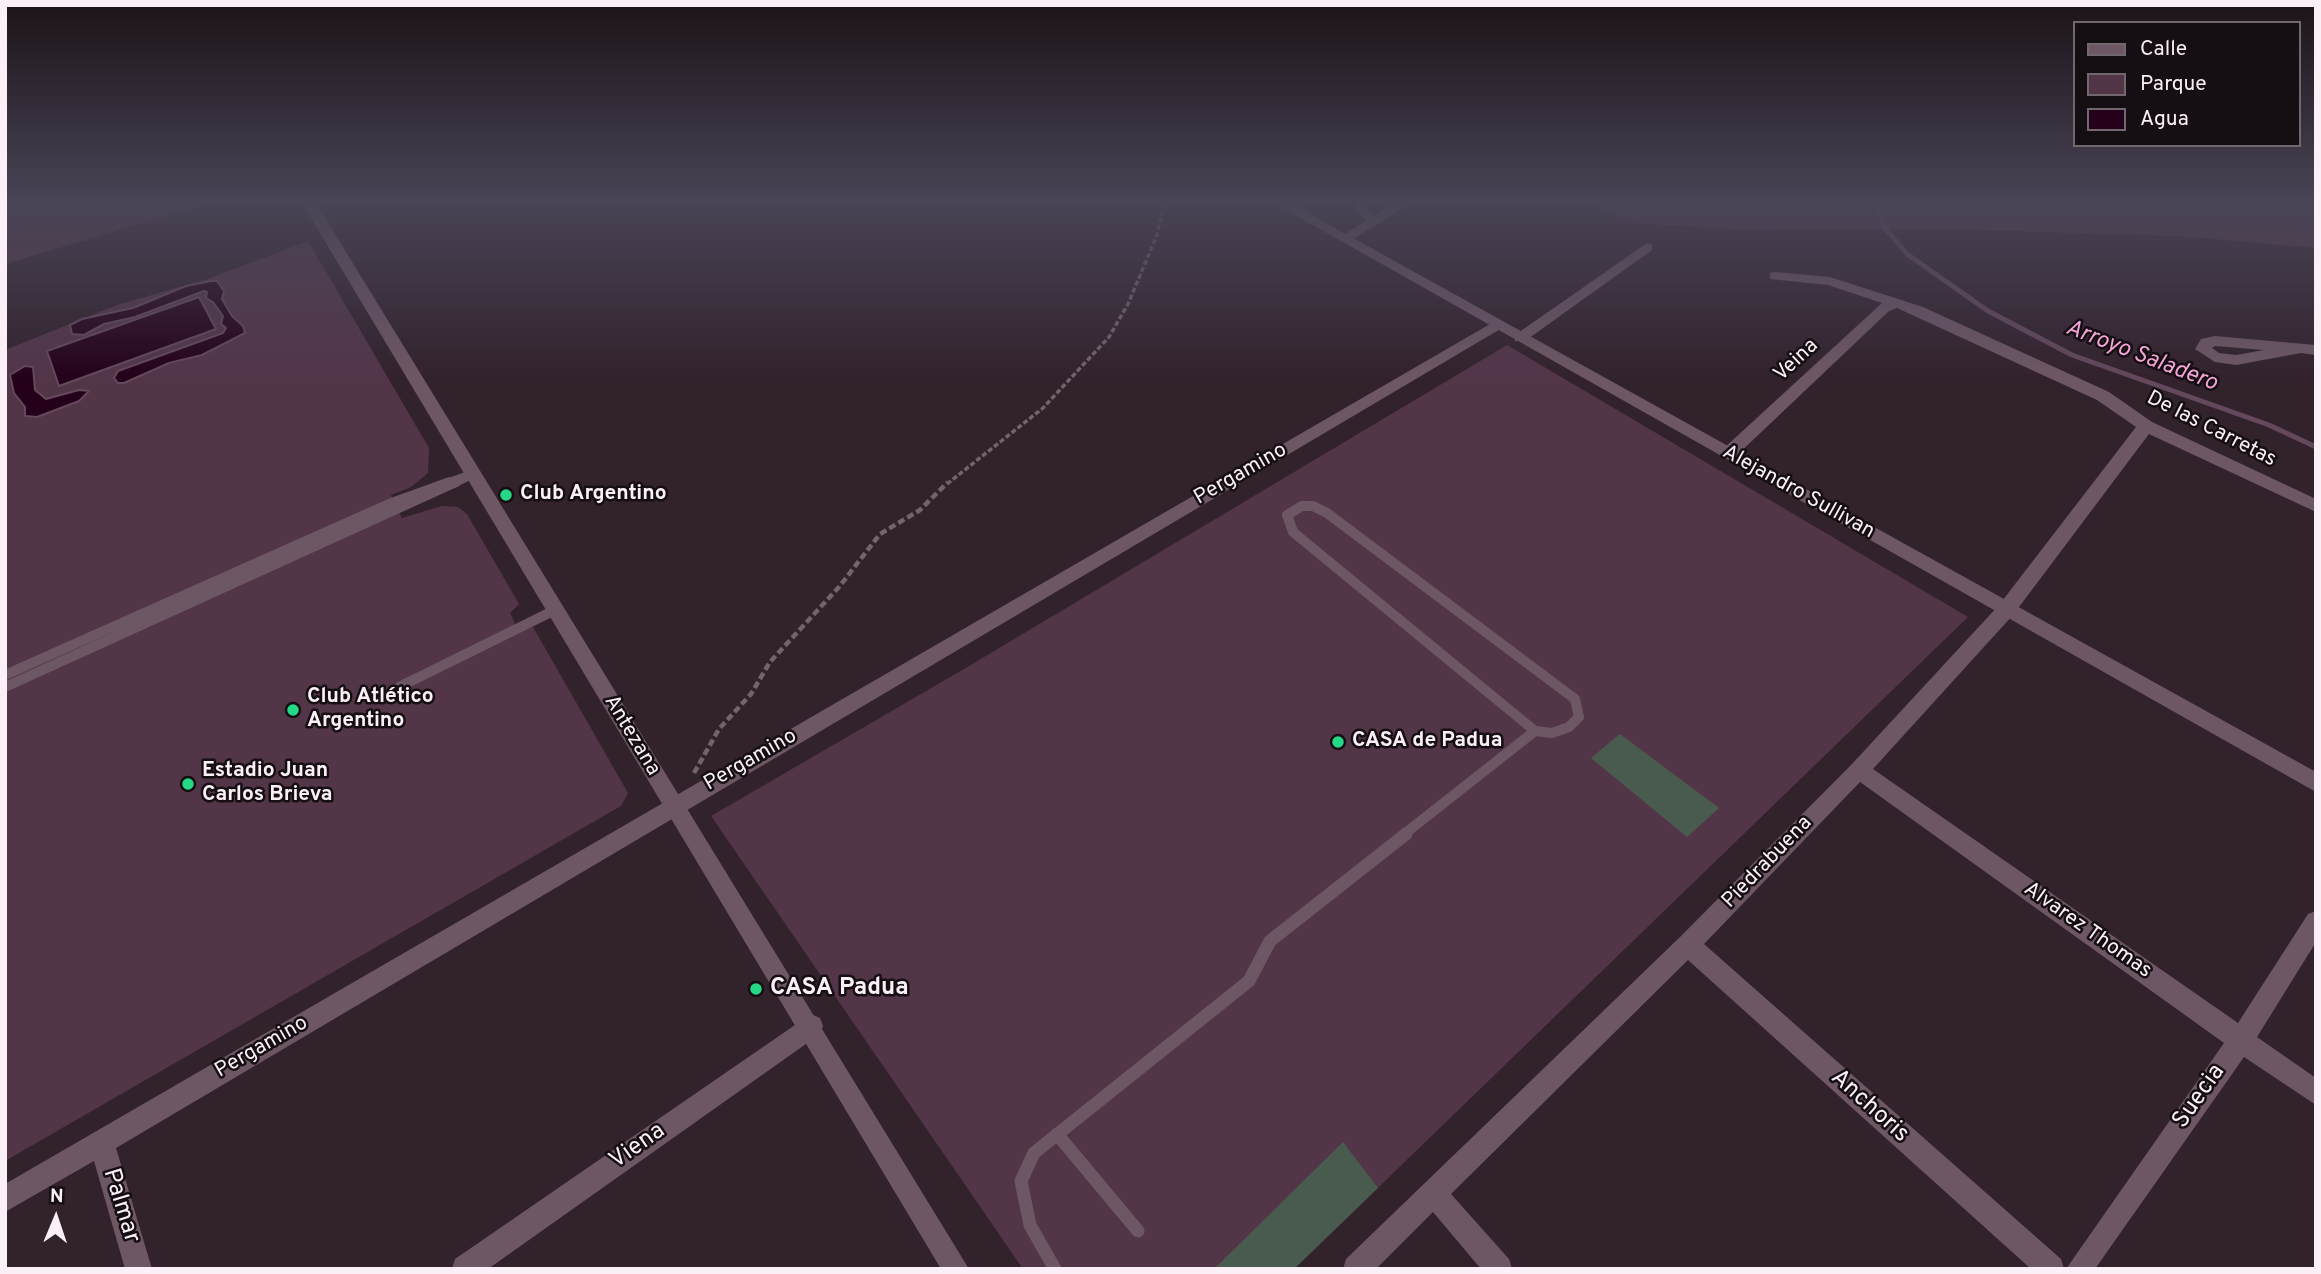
<!DOCTYPE html>
<meta charset="utf-8">
<style>
body{margin:0}
#map{position:relative;width:2321px;height:1274px;overflow:hidden;background:#32222c;font-family:Overpass,sans-serif}
canvas{display:block}
.frame{position:absolute;inset:0;border:7px solid #fbf0f7;pointer-events:none}
.legend{position:absolute;left:2073px;top:21px;width:228px;height:126px;box-sizing:border-box;background:#150e12;border:2px solid #71686e;margin:0;padding:9px 12px;list-style:none;font-size:21px;color:#fbf0f7}
.legend li{display:flex;align-items:center;gap:14px;height:35px}
.legend b{width:35px;border:2px solid #71686e}
.north{position:absolute;left:21px;top:1183px;width:70px;height:70px;-webkit-text-stroke:5px #150e12;paint-order:stroke;rotate:2deg;font-size:19px;font-weight:700;line-height:28px;text-align:center;color:#fbf0f7}
.north::after{content:'';display:block;margin:auto;width:24px;height:32px;background:#fbf0f7;clip-path:polygon(50% 0,100% 100%,50% 72%,0 100%)}
</style>
<div id="map">
<canvas width="2321" height="1274"></canvas>
<div class="frame"></div>
<ul class="legend">
<li><b style="height:9px;background:#6e5765"></b>Calle</li>
<li><b style="height:19px;background:#533548"></b>Parque</li>
<li><b style="height:19px;background:#24001a"></b>Agua</li>
</ul>
<div class="north">N</div>
</div>
<script>
const g = document.querySelector('canvas').getContext('2d');
g.lineJoin = 'round';
function paint(path, color) { g.fillStyle = color; g.fill(path, 'evenodd'); }
const toPath = rows => new Path2D(rows.map(r => 'M' + r).join(''));
function trace(path, color, width, dash) { g.strokeStyle = color; g.lineWidth = width; g.lineCap = dash ? 'butt' : 'round'; g.setLineDash(dash || []); g.stroke(path); }
function write(font, color, halo, rows, align = 'center') {
  g.font = font + ' Overpass,sans-serif'; g.lineWidth = 5; g.setLineDash([]); g.textBaseline = 'middle'; g.strokeStyle = halo; g.fillStyle = color; for (const [text, x, y, turn = 0] of rows) {
    g.save(); g.translate(x, y); g.rotate((+turn || 0) * Math.PI / 180); g.textAlign = isNaN(turn) ? turn : align; if (halo) g.strokeText(text, 0, 0); g.fillText(text, 0, 0); g.restore();
  }
}
paint(toPath([
 [17,203,210,203,5,264,5,205],
 [1591,203,2316,203,2316,248,2178,236,1948,229,1742,230,1633,223],
 [308,241,429,448,428,473,411,487,391,495,402,518,442,506,458,507,467,514,519,604,510,613,517,628,533,627,628,793,621,806,5,1161,5,350,117,305,208,279],
 [1507,345,1968,617,1294,1269,1023,1269,711,816,964,669]
]), '#533548');
const water = toPath([
 [211,281,217,281,224,291,222,299,232,316,243,326,245,333,202,355,169,363,124,383,118,383,114,378,118,371,223,333,226,328,221,324,223,316,213,302,206,298,207,292,204,291,135,317,104,324,84,335,72,334,70,325,82,319,133,308,186,286,211,281],
 [199,297,216,329,59,386,47,351,199,297],
 [25,366,33,367,35,390,46,399,79,390,89,391,79,401,37,417,25,416,25,407,14,393,10,375,25,366]
]);
paint(water, '#24001a');
trace(water, '#64485c', 2);
trace(toPath([
 [1883,203,1878,209,1885,228,1907,254,1988,311,2072,355,2269,425,2316,447]
]), '#64485c', 5);
paint(toPath([
 [1620,734,1719,808,1687,837,1591,758],
 [1343,1142,1378,1188,1294,1269,1214,1269]
]), '#495b4f');
trace(toPath([
 [947,484,1043,408,1109,337,1128,304,1157,235,1164,203]
]), '#72646d', 3.5, [5, 2.5]);
trace(toPath([
 [694,773,719,729,751,694,770,662,839,587,880,534,920,510,948,482]
]), '#72646d', 4.5, [7, 3.5]);
trace(toPath([
 [1358,203,1372,222],
 [445,484,473,474,452,484]
]), '#6e5765', 9);
trace(toPath([
 [1302,506,1313,506,1327,513,1575,699,1579,717,1569,727,1552,733,1535,731,1293,532,1287,515,1302,506],
 [5,675,389,504,450,482],
 [5,687,456,482],
 [399,687,555,610],
 [1403,835,1535,731]
]), '#6e5765', 10);
trace(toPath([
 [1057,1134,1138,1231],
 [1055,1269,1030,1225,1021,1181,1034,1153,1249,981,1270,941,1406,834]
]), '#6e5765', 13);
paint(toPath([
 [1395,203,1411,203,1350,241,1340,241,1338,238,1395,203],
 [1647,243,1652,244,1652,250,1525,341,1515,341,1515,335,1647,243],
 [1775,272,1830,277,1923,307,2109,392,2152,422,2316,499,2316,512,2149,434,2013,615,1873,769,2238,1023,2308,914,2316,911,2316,942,2257,1037,2316,1078,2316,1105,2244,1057,2095,1269,2066,1269,2224,1043,1860,782,1704,944,2061,1259,2064,1269,2031,1269,1688,960,1451,1194,1509,1259,1512,1269,1481,1269,1433,1212,1376,1269,1343,1269,1346,1259,1680,937,1852,764,1999,605,2136,427,2097,400,1897,308,1889,311,1735,457,1723,457,1721,453,1723,449,1882,303,1828,285,1770,279,1770,273,1775,272],
 [1497,320,1505,325,1502,328,116,1148,152,1269,125,1269,94,1161,5,1212,5,1184,1497,320],
 [2215,336,2316,345,2316,355,2301,353,2236,365,2215,362,2195,349,2201,339,2215,336],
 [2215,346,2264,350,2236,355,2219,353,2212,348,2215,346],
 [811,1014,820,1018,823,1026,820,1034,488,1269,452,1269,455,1259,811,1014]
]), '#6e5765');
paint(toPath([
 [302,203,316,203,969,1269,941,1269,302,203],
 [1274,203,1290,203,2316,772,2316,792,1274,203]
]), '#6e5765');
const sky = g.createLinearGradient(0, 0, 0, 381);
sky.addColorStop(0, '#1c1318');
sky.addColorStop(0.53, '#494456');
sky.addColorStop(1, '#49445600');
g.fillStyle = sky;
g.fillRect(0, 0, 2321, 381);
for (const [x, y, r, color] of [
 [506,495,7,"#24d886"],
 [293,710,7,"#24d886"],
 [1338,742,7,"#24d886"],
 [188,784,7,"#24d886"],
 [756,989,7,"#24d886"]
]) { const dot = new Path2D(); dot.arc(x, y, r, 0, 2 * Math.PI); g.fillStyle = color; g.fill(dot); trace(dot, '#150e12', 2.5); }
write('21px', '#fbf0f7', '#150e12', [
 ["Veina",1797,361,-43],
 ["De las Carretas",2211,430,27],
 ["Pergamino",1241,475,-30],
 ["Alejandro Sullivan",1798,493,29],
 ["Antezana",631,736,59],
 ["Pergamino",751,761,-30],
 ["Piedrabuena",1768,863,-46],
 ["Alvarez Thomas",2087,931,35],
 ["Pergamino",262,1048,-30]
]);
write('bold 21px', '#fbf0f7', '#150e12', [
 ["Club Argentino",520,495],
 ["Club Atlético",307,698],
 ["Argentino",307,722],
 ["CASA de Padua",1352,742],
 ["Estadio Juan",202,772],
 ["Carlos Brieva",202,796]
], 'left');
write('italic 23px', '#f4a5d8', '#150e12', [
 ["Arroyo Saladero",2141,357,21]
]);
write('bold 24px', '#fbf0f7', '#150e12', [
 ["CASA Padua",770,989]
], 'left');
write('24px', '#fbf0f7', '#150e12', [
 ["Suecia",2200,1097,-55],
 ["Anchoris",1869,1107,42],
 ["Viena",638,1147,-35],
 ["Palmar",120,1206,73]
]);
</script>
